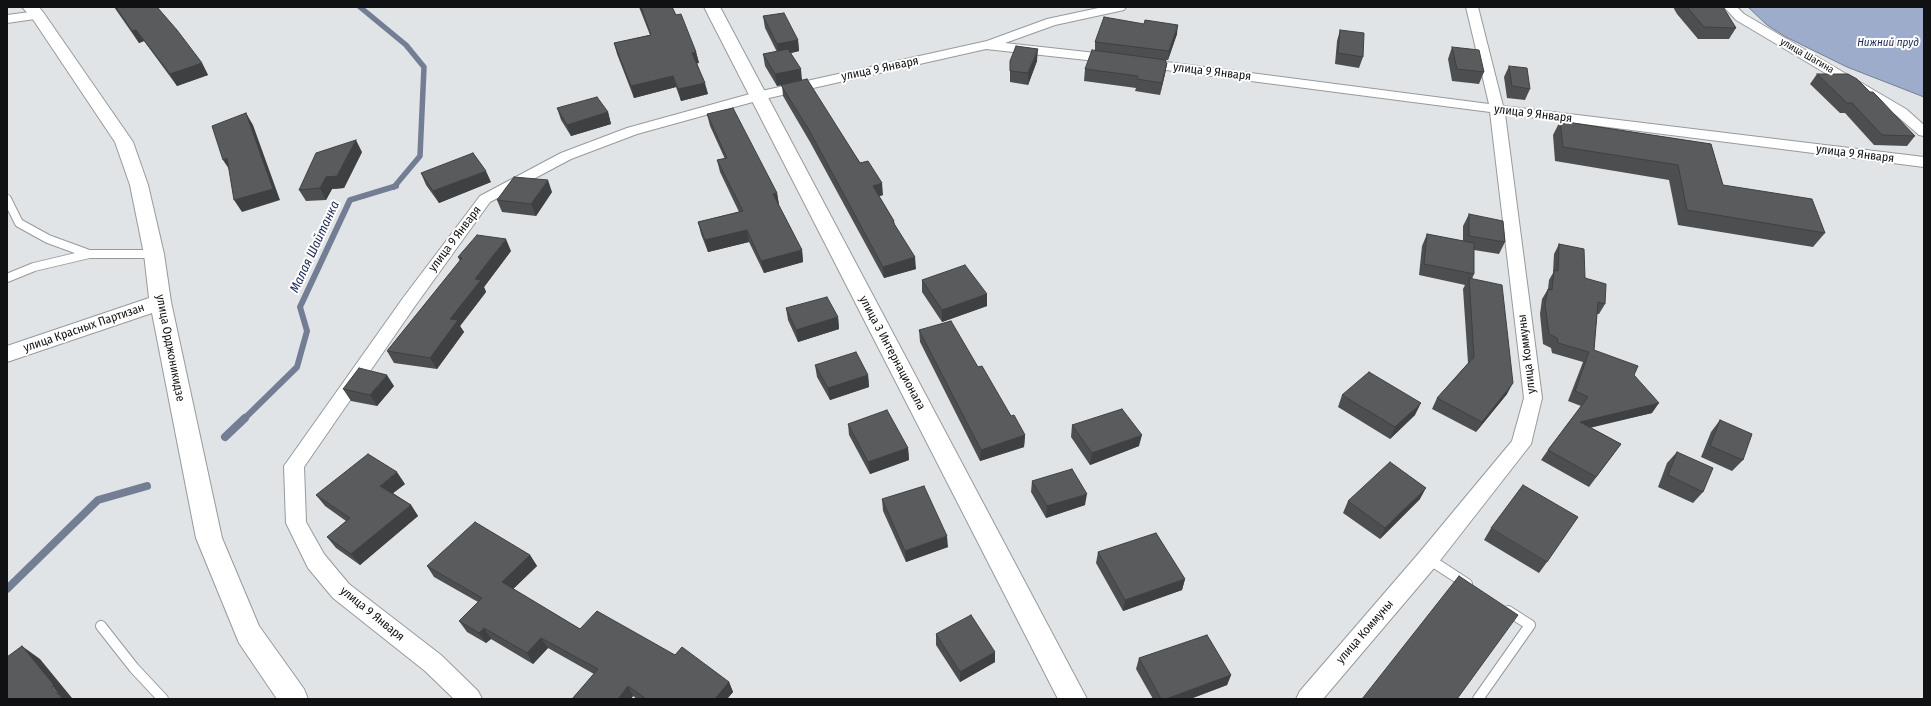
<!DOCTYPE html>
<meta charset="utf-8">
<style>
body{margin:0}
#map{position:relative;width:1931px;height:706px;overflow:hidden;background:#e1e4e6;font-family:"Fira Sans Condensed",sans-serif}
canvas{display:block}
.frame{position:absolute;inset:0;border:8px solid #101112;pointer-events:none}
</style>
<div id="map">
<canvas width="1931" height="706"></canvas>
<div class="frame"></div>
</div>
<script>
const g = document.querySelector('canvas').getContext('2d');
g.lineJoin = 'round';
function paint(path, color) { g.fillStyle = color; g.fill(path, 'evenodd'); }
const toPath = rows => new Path2D(rows.map(r => 'M' + r).join(''));
function trace(path, color, width, dash) { g.strokeStyle = color; g.lineWidth = width; g.lineCap = dash ? 'butt' : 'round'; g.setLineDash(dash || []); g.stroke(path); }
function write(font, color, halo, rows, align = 'center') {
  g.font = font + ' "Fira Sans Condensed",sans-serif'; g.lineWidth = 4; g.setLineDash([]); g.textBaseline = 'middle'; g.strokeStyle = halo; g.fillStyle = color; for (const [text, x, y, turn = 0] of rows) {
    g.save(); g.translate(x, y); g.rotate((+turn || 0) * Math.PI / 180); g.textAlign = isNaN(turn) ? turn : align; if (halo) g.strokeText(text, 0, 0); g.fillText(text, 0, 0); g.restore();
  }
}
const water = toPath([
 [1748,7,1924,7,1924,97,1847,67,1786,37,1767,25,1748,7]
]);
paint(water, '#9eaccc');
trace(water, '#737e94', 1);
trace(toPath([
 [360,7,406,45,424,67,420,156,394,187]
]), '#737e94', 5.5);
trace(toPath([
 [244,419,297,367,307,331,300,307,350,200,396,186]
]), '#737e94', 6);
trace(toPath([
 [225,437,245,418],
 [7,589,98,500,147,486]
]), '#737e94', 8);
const laneFar1 = toPath([
 [7,199,19,223,48,239,89,254,154,254],
 [7,278,34,267,89,254]
]);
const lane = toPath([
 [1427,560,1438,565,1467,584],
 [101,626,134,668,163,699],
 [1478,699,1530,625,1508,611]
]);
const street = toPath([
 [1103,7,1126,7,1124,10,1055,25,1005,43,1114,55,1119,56,1121,59,1119,62,1114,63,986,49,760,100,637,134,571,159,490,202,415,306,304,467,306,522,324,554,349,584,441,655,478,691,482,699,454,699,425,671,333,598,308,568,286,523,284,466,403,298,480,196,561,153,627,128,757,92,987,41,1047,19,1103,7],
 [1466,7,1478,7,1503,106,1924,157,1924,167,1505,114,1542,398,1531,444,1435,567,1323,699,1296,699,1300,691,1419,553,1512,441,1524,398,1490,112,1143,67,1138,66,1136,63,1138,60,1143,59,1489,104,1466,7],
 [1724,7,1737,7,1744,14,1906,109,1924,125,1924,136,1919,135,1896,115,1736,20,1724,7],
 [38,11,44,15,42,18,7,23,7,15,38,11]
]);
const secondary = toPath([
 [22,7,39,7,43,12,133,142,148,185,164,254,171,302,222,538,259,626,304,689,308,699,277,699,239,643,196,538,152,313,7,362,7,346,149,298,144,254,130,185,115,142,32,18,22,7],
 [704,7,720,7,1087,699,1058,699,704,7]
]);
trace(laneFar1, '#979a9c', 10);
trace(lane, '#979a9c', 12);
trace(street, '#979a9c', 2);
trace(secondary, '#979a9c', 2);
trace(laneFar1, '#fff', 8);
trace(lane, '#fff', 10);
paint(street, '#fff');
paint(secondary, '#fff');
paint(toPath([
 [114,7,157,7,202,63,208,75,177,86,144,41,139,43],
 [639,7,672,7,676,15,696,52,699,63,697,63,708,94,681,101,676,87,634,98,617,54,614,43,650,35],
 [1673,7,1723,7,1736,28,1729,39,1698,39,1677,14],
 [763,16,798,40,799,51,791,53,802,80,883,195,879,196,894,221,895,225,916,269,884,278,810,142,783,96,782,85,777,86,765,66,763,54,777,52,765,28],
 [1340,30,1363,57,1359,68,1335,64,1337,41],
 [1177,34,1168,60,1166,60,1165,62,1167,63,1165,74,1160,95,1135,91,1136,88,1084,81,1085,69,1095,51,1095,42],
 [1452,47,1484,72,1479,84,1452,81,1448,59],
 [1010,61,1037,61,1028,85,1010,82],
 [1509,66,1530,89,1525,100,1507,98,1504,77],
 [1817,74,1870,92,1915,136,1907,146,1874,145,1845,113,1840,113,1810,84],
 [557,108,608,112,611,124,571,136,561,120],
 [707,114,777,193,779,205,802,250,803,262,764,273,749,242,708,252,701,234,698,222,739,212,720,172,717,160,725,159,710,126],
 [1560,121,1711,144,1723,185,1825,233,1813,247,1678,225,1669,180,1555,161,1553,135],
 [362,152,344,188,332,189,326,200,306,201,299,190],
 [421,173,491,182,439,203,426,185],
 [552,192,536,216,502,212,497,200],
 [1469,214,1505,242,1499,254,1474,250,1474,274,1472,279,1507,394,1476,432,1432,409,1437,398,1468,363,1463,289,1465,285,1419,275,1422,246,1427,234,1463,241,1463,226],
 [1559,244,1605,304,1599,314,1597,314,1594,350,1634,375,1652,413,1590,427,1621,444,1589,487,1541,460,1548,450,1581,406,1568,401,1583,362,1552,353,1551,348,1543,344,1540,314,1542,299,1548,289,1549,280,1553,273,1554,254],
 [511,251,484,287,486,292,460,326,464,332,437,369,394,363,387,351,460,261,458,257],
 [922,280,987,294,987,306,942,322,922,292],
 [786,308,838,317,839,329,798,342,788,320],
 [919,330,978,367,1011,416,1025,435,1024,447,980,461,920,342],
 [815,365,868,375,869,387,830,400,817,377],
 [394,386,377,406,351,401,343,389],
 [1342,395,1415,415,1390,439,1338,407],
 [1720,420,1743,460,1732,471,1701,457,1711,432],
 [848,424,908,448,909,460,870,474,849,435],
 [1072,425,1139,446,1090,465,1071,437],
 [1677,452,1703,492,1693,503,1658,487,1667,463],
 [1032,481,1085,505,1046,518,1031,492],
 [405,484,393,493,411,505,418,516,360,565,336,548,327,537,346,521,325,506,316,495],
 [882,499,948,547,906,562,883,511],
 [1420,499,1380,539,1343,513,1348,501],
 [1491,528,1547,562,1539,573,1484,540],
 [1098,552,1185,579,1182,590,1123,611,1096,563],
 [530,555,537,566,513,589,580,629,675,655,729,682,733,692,727,699,637,699,633,696,631,699,572,699,594,674,548,648,533,664,491,639,486,643,467,632,459,621,478,602,434,577,427,566],
 [936,634,995,652,995,662,960,682,936,645],
 [1139,658,1231,675,1227,685,1190,699,1153,699,1136,669]
]), '#4d4e50');
paint(toPath([
 [1178,25,1177,34,1168,60,1169,51],
 [136,30,144,41,139,43,132,31],
 [798,40,799,51,779,56,777,44],
 [1038,49,1037,61,1028,85,1028,73],
 [696,52,699,63,695,64,692,53],
 [202,63,208,75,177,86,170,74],
 [1167,63,1165,74,1160,95,1162,83],
 [801,69,802,80,777,86,775,74],
 [673,76,676,87,634,98,631,86],
 [705,83,708,94,681,101,678,89],
 [608,112,611,124,571,136,567,125],
 [246,113,253,125,280,200,242,212,234,200],
 [356,140,362,152,344,188,332,189,326,200,320,188,326,177],
 [227,158,231,172,223,160],
 [486,171,491,182,439,203,433,191],
 [548,180,552,192,536,216,531,204],
 [882,183,883,195,874,198,873,186],
 [777,193,779,205,775,206,773,194],
 [747,230,749,242,708,252,705,240],
 [506,239,511,251,484,287,486,292,460,326,464,332,437,369,430,358,450,319,475,279],
 [802,250,803,262,764,273,761,261],
 [915,257,916,269,884,278,883,267],
 [987,294,987,306,942,322,942,310],
 [838,317,839,329,798,342,796,330],
 [387,375,394,386,377,406,370,395],
 [868,375,869,387,830,400,828,388],
 [1513,383,1507,394,1476,432,1482,422],
 [1421,403,1415,415,1390,439,1395,427],
 [1659,403,1652,413,1573,432,1580,422],
 [1025,435,1024,447,980,461,981,450],
 [1142,435,1139,446,1090,465,1092,453],
 [908,448,909,460,870,474,868,462],
 [397,472,405,484,388,497,380,486],
 [1426,488,1420,499,1380,539,1385,528],
 [1087,494,1085,505,1046,518,1047,506],
 [411,505,418,516,360,565,351,554],
 [947,536,948,547,906,562,905,551],
 [530,555,537,566,509,593,502,582],
 [1185,579,1182,590,1123,611,1125,600],
 [484,628,491,639,486,643,479,633],
 [541,638,548,648,533,664,527,653],
 [22,646,40,659,72,698,70,699,62,699],
 [995,652,995,662,960,682,960,672],
 [1231,675,1227,685,1190,699,1166,699],
 [729,682,733,692,727,699,715,699],
 [628,686,633,696,631,699,618,699]
]), '#3e4041');
const building = toPath([
 [116,7,157,7,177,30,202,63,170,74,136,30,132,31,116,7],
 [641,7,672,7,676,15,681,14,696,52,692,53,705,83,678,89,673,76,631,86,614,43,651,35,641,7],
 [1687,7,1723,7,1736,28,1704,27,1687,7],
 [784,13,798,40,777,44,763,16,784,13],
 [1104,17,1144,24,1145,20,1178,25,1169,51,1095,42,1104,17],
 [1340,30,1364,33,1363,57,1338,53,1340,30],
 [1016,46,1038,49,1028,73,1010,71,1010,61,1016,46],
 [1452,47,1479,50,1484,72,1457,69,1452,47],
 [788,49,801,69,775,74,763,54,788,49],
 [1092,50,1166,60,1165,62,1167,63,1162,83,1137,79,1138,76,1085,69,1092,50],
 [1509,66,1527,68,1530,89,1512,86,1509,66],
 [1817,74,1848,74,1857,79,1870,92,1873,92,1877,96,1915,136,1882,135,1852,103,1847,103,1817,74],
 [807,79,860,163,868,161,882,183,873,186,894,221,893,222,915,257,883,267,809,130,781,85,807,79],
 [597,97,608,112,567,125,557,108,597,97],
 [733,108,777,193,773,194,802,250,761,261,747,230,705,240,698,222,743,211,717,160,727,158,707,114,733,108],
 [246,113,273,189,234,200,227,158,223,160,212,126,246,113],
 [1560,121,1711,144,1723,185,1812,199,1825,233,1687,210,1678,165,1563,147,1560,121],
 [356,140,337,176,326,177,320,188,299,190,316,153,356,140],
 [473,153,486,171,433,191,421,173,473,153],
 [514,177,548,180,531,204,497,200,514,177],
 [1469,214,1503,221,1505,242,1469,236,1469,214],
 [1427,234,1474,243,1474,274,1424,264,1427,234],
 [477,235,506,239,475,279,481,280,450,319,458,320,430,358,387,351,462,258,458,257,477,235],
 [1559,244,1584,249,1585,278,1606,284,1605,304,1598,302,1594,350,1638,366,1634,375,1659,403,1580,422,1621,444,1596,477,1548,450,1588,397,1575,391,1589,352,1558,343,1557,338,1549,334,1545,304,1548,289,1552,290,1554,270,1558,271,1559,244],
 [965,265,987,294,942,310,922,280,965,265],
 [1469,278,1502,285,1513,383,1482,422,1437,398,1474,357,1469,278],
 [827,297,838,317,796,330,786,308,827,297],
 [951,321,978,367,982,366,1011,416,1014,415,1025,435,981,450,919,330,951,321],
 [856,352,868,375,828,388,815,365,856,352],
 [359,368,387,375,370,395,343,389,359,368],
 [1369,372,1421,403,1395,427,1342,395,1369,372],
 [1122,409,1142,435,1092,453,1072,425,1122,409],
 [887,410,908,448,868,462,848,424,887,410],
 [1720,420,1752,434,1743,460,1710,446,1720,420],
 [1677,452,1713,468,1703,492,1668,475,1677,452],
 [368,454,397,472,380,486,411,505,351,554,327,537,350,518,316,495,368,454],
 [1390,462,1426,488,1385,528,1348,501,1390,462],
 [1072,469,1087,494,1047,506,1032,481,1072,469],
 [1523,485,1578,517,1547,562,1491,528,1523,485],
 [924,486,947,536,905,551,882,499,924,486],
 [475,522,530,555,502,582,580,629,597,611,675,655,682,647,729,682,715,699,646,699,628,686,618,699,572,699,598,669,541,638,527,653,484,628,479,633,459,621,482,598,427,566,475,522],
 [1156,533,1185,579,1125,600,1098,552,1156,533],
 [1459,576,1518,615,1457,699,1362,699,1459,576],
 [971,615,995,652,960,672,936,634,971,615],
 [1207,635,1231,675,1166,699,1161,699,1139,658,1207,635],
 [22,646,54,685,52,687,62,699,7,699,7,657,22,646]
]);
paint(building, '#595b5d');
trace(building, '#3e4041', 1);
write('10px', '#101112', '#fff', [
 ["улица Шагина",1807,56,30]
]);
write('italic 11px', '#1a2953', '#fff', [
 ["Нижний пруд",1888,43]
]);
write('12px', '#101112', '#fff', [
 ["улица 9 Января",880,69,-12],
 ["улица 9 Января",1212,72,7],
 ["улица 9 Января",1533,114,7],
 ["улица 9 Января",1855,154,7],
 ["улица 9 Января",455,239,-53],
 ["улица Красных Партизан",84,328,-19],
 ["улица Орджоникидзе",170,348,79],
 ["улица 3 Интернационала",892,353,62],
 ["улица Коммуны",1527,354,-97],
 ["улица 9 Января",372,614,39],
 ["улица Коммуны",1365,632,-49]
]);
write('italic 13px', '#1a2953', '#fff', [
 ["Малая Шайтанка",315,247,-65]
]);
</script>
